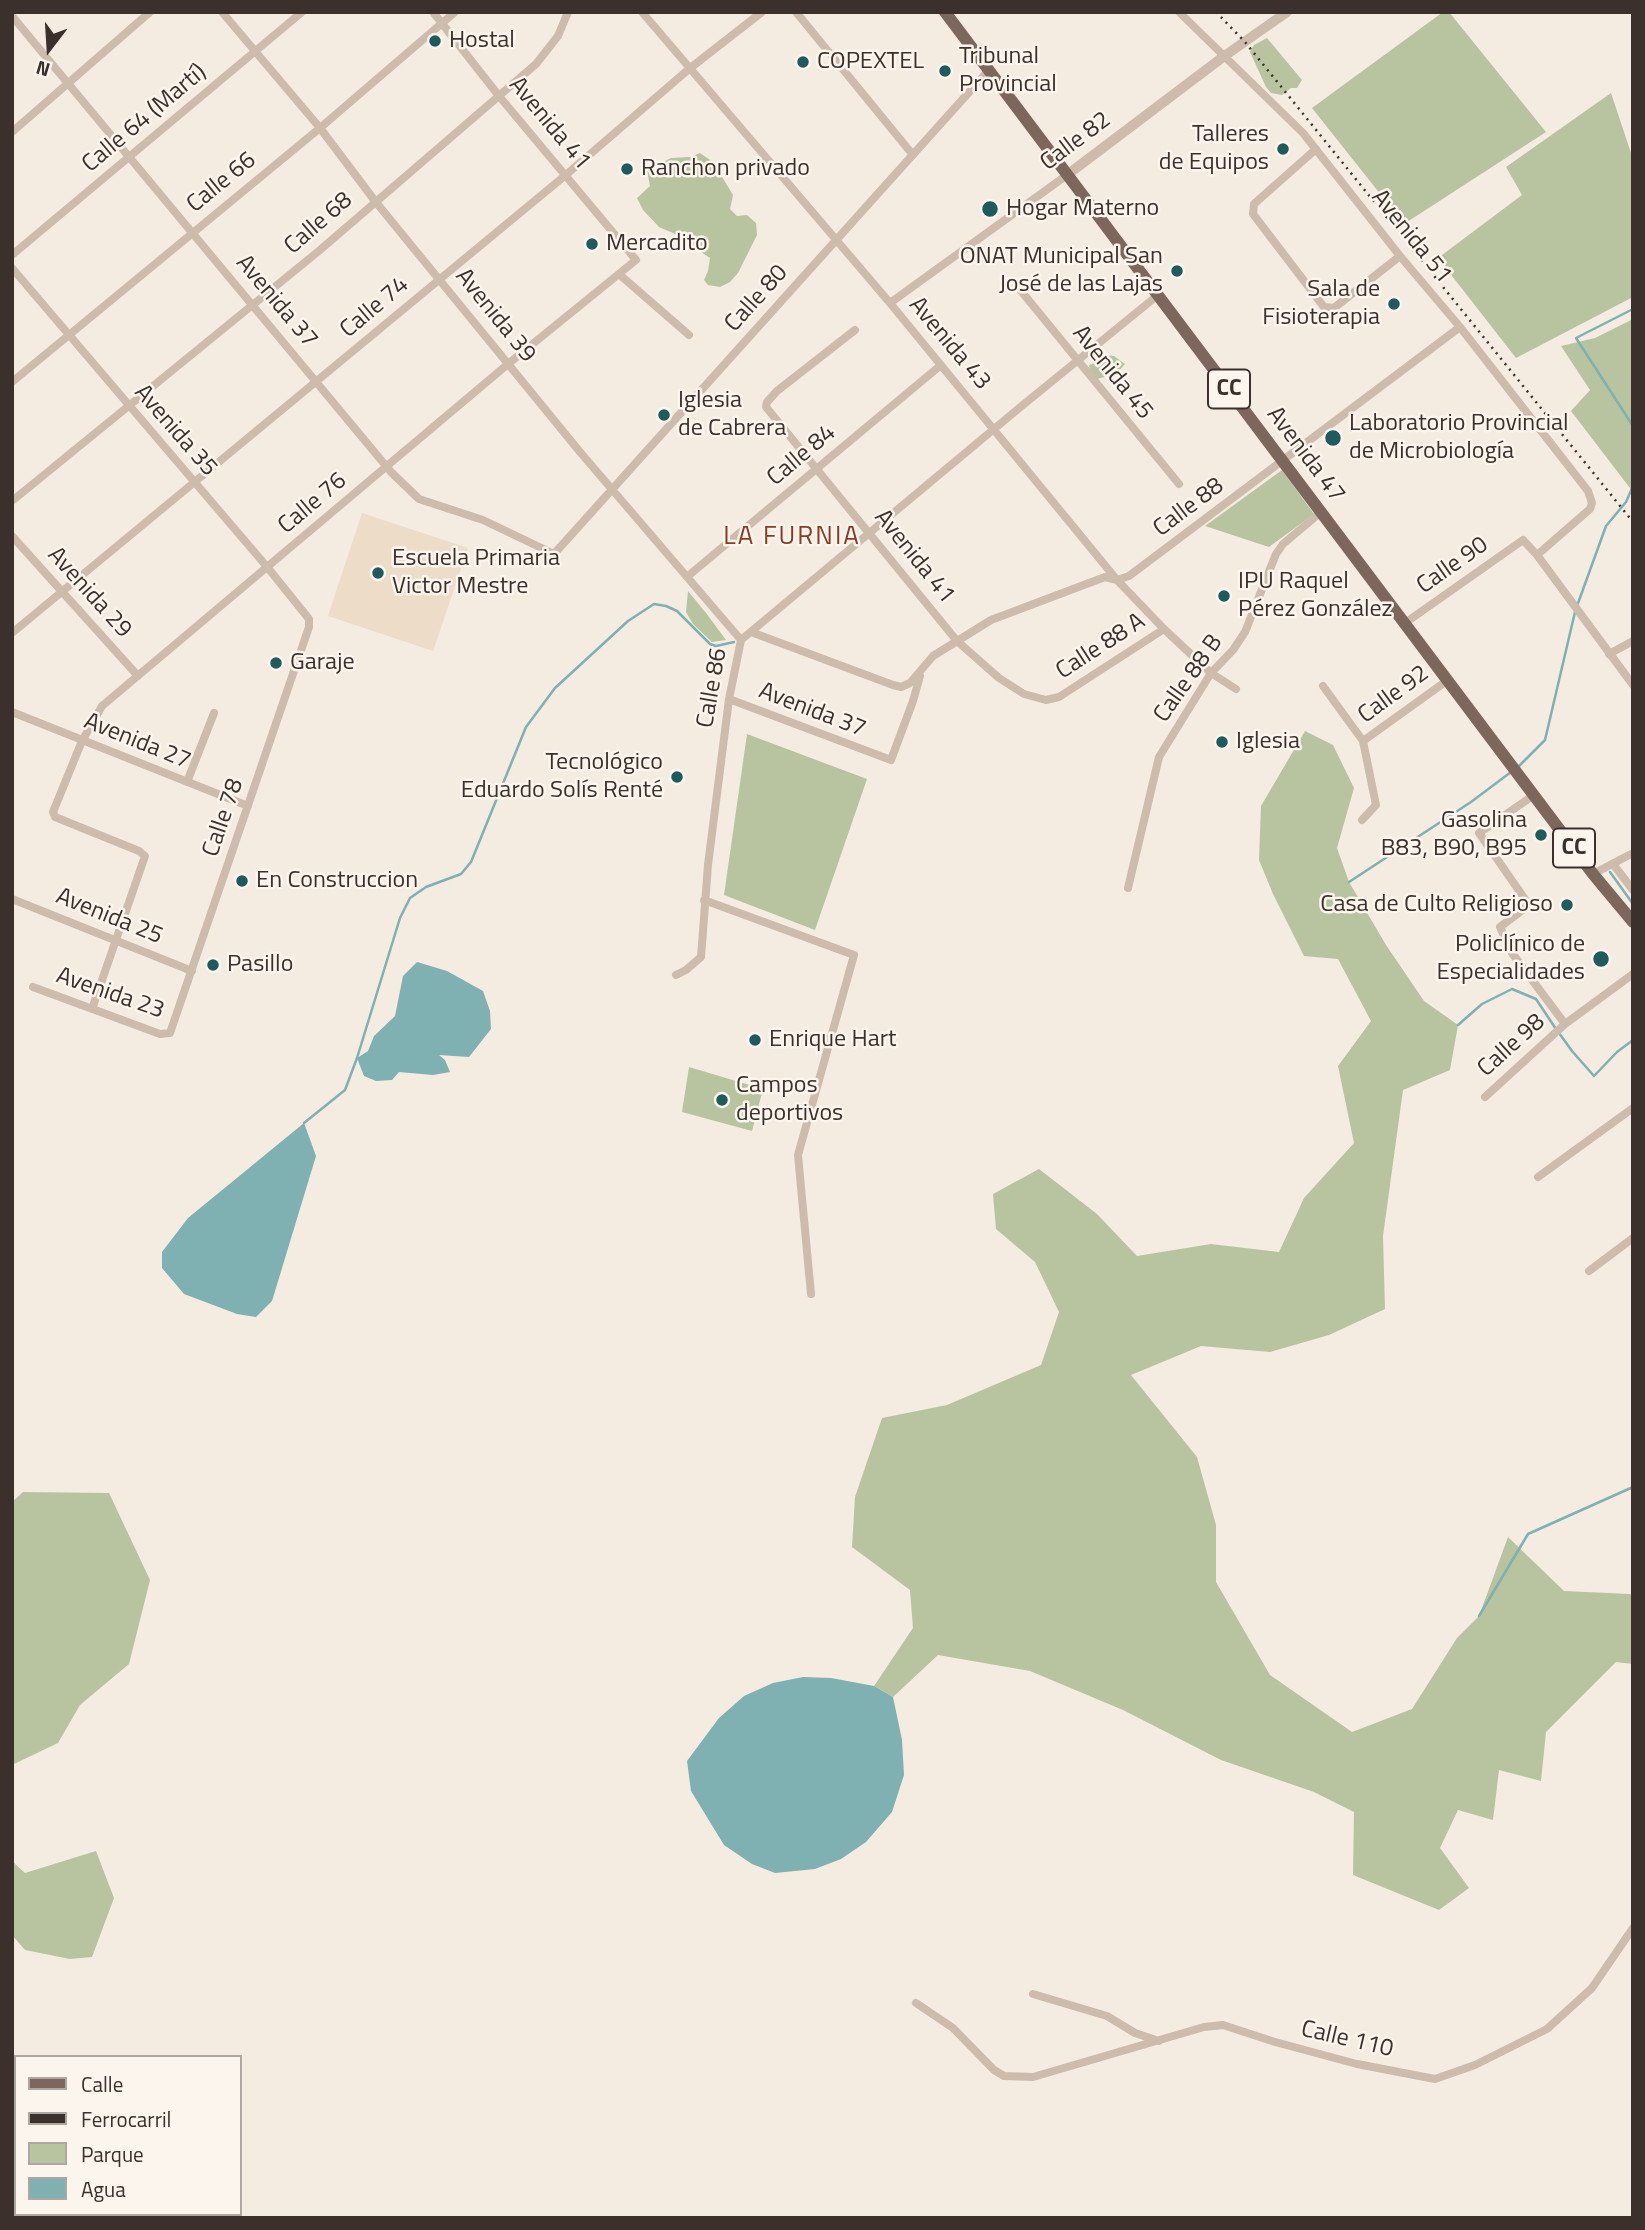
<!DOCTYPE html>
<meta charset="utf-8">
<style>
body{margin:0}
#map{position:relative;width:1645px;height:2230px;overflow:hidden;background:#f4ebe1;font-family:"Titillium Web",sans-serif}
canvas{display:block}
.frame{position:absolute;inset:0;border:14px solid #3b302b;pointer-events:none}
.legend{position:absolute;left:14px;top:2055px;width:228px;height:161px;box-sizing:border-box;background:#fbf5ee;border:2px solid #aea6a0;margin:0;padding:9px 12px;list-style:none;font-size:21px;color:#3b302b}
.legend li{display:flex;align-items:center;gap:14px;height:35px}
.legend b{width:35px;border:2px solid #aea6a0}
.north{position:absolute;left:14px;top:14px;width:70px;height:70px;-webkit-text-stroke:5px #fbf5ee;paint-order:stroke;rotate:197deg;font-size:19px;font-weight:700;line-height:28px;text-align:center;color:#3b302b}
.north::after{content:'';display:block;margin:auto;width:24px;height:32px;background:#3b302b;clip-path:polygon(50% 0,100% 100%,50% 72%,0 100%)}
</style>
<div id="map">
<canvas width="1645" height="2230"></canvas>
<div class="frame"></div>
<ul class="legend">
<li><b style="height:9px;background:#7d675c"></b>Calle</li>
<li><b style="height:9px;background:#3b302b"></b>Ferrocarril</li>
<li><b style="height:19px;background:#b8c4a0"></b>Parque</li>
<li><b style="height:19px;background:#7fb0b2"></b>Agua</li>
</ul>
<div class="north">N</div>
</div>
<script>
const g = document.querySelector('canvas').getContext('2d');
g.lineJoin = 'round';
function paint(path, color) { g.fillStyle = color; g.fill(path, 'evenodd'); }
const toPath = rows => new Path2D(rows.map(r => 'M' + r).join(''));
function trace(path, color, width, dash) { g.strokeStyle = color; g.lineWidth = width; g.lineCap = dash ? 'butt' : 'round'; g.setLineDash(dash || []); g.stroke(path); }
function write(font, color, halo, rows, align = 'center') {
  g.font = font + ' "Titillium Web",sans-serif'; g.lineWidth = 5; g.setLineDash([]); g.textBaseline = 'middle'; g.strokeStyle = halo; g.fillStyle = color; for (const [text, x, y, turn = 0] of rows) {
    g.save(); g.translate(x, y); g.rotate((+turn || 0) * Math.PI / 180); g.textAlign = isNaN(turn) ? turn : align; if (halo) g.strokeText(text, 0, 0); g.fillText(text, 0, 0); g.restore();
  }
}
paint(toPath([
 [1443,12,1449,12,1546,132,1404,224,1312,108],
 [1267,38,1302,80,1297,88,1291,88,1282,95,1271,93,1266,87,1250,52,1254,45],
 [1611,93,1633,159,1633,297,1516,358,1438,258,1522,195,1506,167],
 [700,153,713,162,733,195,730,209,737,216,747,215,756,223,757,235,738,273,730,282,720,287,708,285,704,280,708,271,710,258,673,233,659,227,643,210,637,198,650,186,647,170,671,158,690,157],
 [1633,319,1633,492,1571,411,1590,390,1561,346,1595,338],
 [1104,355,1114,356,1125,364,1116,374,1097,379,1090,371,1089,365,1100,361],
 [1282,470,1314,514,1269,547,1205,526],
 [688,591,706,613,726,640,712,642,693,624,686,612],
 [1305,731,1333,745,1354,788,1337,848,1349,882,1386,945,1424,1001,1458,1025,1450,1070,1403,1090,1383,1236,1385,1309,1329,1335,1270,1352,1201,1346,1131,1375,1197,1457,1216,1525,1216,1582,1270,1675,1352,1732,1412,1709,1457,1638,1479,1616,1508,1537,1564,1591,1630,1594,1633,1596,1633,1664,1616,1662,1546,1732,1541,1781,1499,1770,1493,1820,1458,1810,1440,1848,1469,1888,1439,1910,1353,1875,1354,1812,1314,1792,1221,1760,1123,1710,1030,1671,938,1655,893,1697,874,1686,913,1628,910,1590,852,1547,855,1497,882,1418,947,1405,1041,1365,1059,1312,1035,1262,996,1229,993,1194,1039,1169,1097,1214,1137,1256,1211,1244,1279,1252,1304,1198,1354,1143,1338,1066,1371,1021,1338,959,1304,956,1273,894,1259,860,1261,806],
 [747,734,867,779,815,930,724,895],
 [689,1067,763,1089,752,1131,682,1112],
 [23,1492,109,1493,150,1580,129,1664,80,1705,58,1743,12,1765,12,1502],
 [96,1851,114,1898,92,1957,70,1959,25,1950,12,1935,12,1861,25,1873]
]), '#b8c4a0');
paint(toPath([
 [362,513,468,548,433,651,328,616]
]), '#ecdcc8');
paint(toPath([
 [417,962,447,971,483,991,490,1011,491,1029,469,1057,439,1055,445,1060,450,1072,433,1075,399,1072,392,1080,376,1081,364,1076,357,1058,368,1051,374,1036,395,1016,403,976],
 [304,1123,316,1156,272,1301,256,1317,237,1314,184,1294,162,1268,162,1252,188,1218],
 [803,1677,831,1678,874,1686,893,1697,902,1740,904,1775,892,1812,866,1842,841,1859,815,1869,775,1873,752,1864,724,1845,691,1791,687,1761,719,1718,744,1696,773,1683]
]), '#7fb0b2');
trace(toPath([
 [1633,309,1576,338,1633,426],
 [1577,606,1606,526,1626,502,1633,486],
 [1519,766,1545,740,1575,612],
 [1610,872,1633,904],
 [1349,882,1471,802,1511,772],
 [1458,1025,1482,1004,1512,989,1536,999,1556,1029],
 [1559,1033,1572,1051,1594,1076,1617,1052,1633,1040],
 [304,1123,345,1090,357,1058,400,918,410,898,426,887,461,874,471,862,526,727,555,688,628,621,654,604,666,606,677,611,710,644,716,646,734,642],
 [1479,1616,1528,1534,1633,1487]
]), '#7fb0b2', 2.5);
trace(toPath([
 [222,12,320,128,375,201,580,452,741,640],
 [642,12,890,303,1117,580,1164,629,1211,673,1236,689],
 [796,12,913,155],
 [1179,12,1303,133,1400,256,1460,327,1588,491,1592,503,1590,509,1537,555],
 [12,16,391,472,419,499,483,520,554,554,989,70],
 [12,132,150,12],
 [1316,149,1254,204,1253,214,1324,307,1334,308,1400,256],
 [12,255,302,12],
 [12,268,268,568,309,619,309,627,170,1033,160,1034,33,987],
 [620,275,689,335],
 [1017,286,1179,484],
 [890,303,1067,175],
 [855,330,777,391,767,402,766,407,957,641,999,678,1024,694,1046,700,1059,697,1164,629],
 [12,382,320,128,455,12],
 [12,501,320,250,536,64,558,36,568,12],
 [12,536,138,676],
 [688,576,941,365],
 [1405,623,1523,540,1537,555,1633,685],
 [751,632,893,685,901,687,910,683,933,656,991,620,1105,577,1117,580,1129,576,1460,327],
 [12,633,567,174,689,69,762,12],
 [1609,654,1633,641],
 [1323,686,1363,741,1376,805,1362,820],
 [729,699,891,760,913,701,920,676],
 [12,712,248,806],
 [1363,741,1448,680],
 [187,782,214,713],
 [1534,795,1479,833,1529,905,1500,927,1512,953,1565,1024],
 [1613,864,1633,890],
 [1593,874,1633,853],
 [1128,888,1159,757,1211,673,1233,650,1245,632,1276,554,1283,544,1321,512],
 [12,899,192,971],
 [704,900,854,955,798,1155,811,1294],
 [676,975,686,970,701,957,708,865,729,699,741,640,1018,409,1158,295],
 [92,1009,145,856,139,851,55,817,53,812,82,741,102,706,508,364,636,260,499,96,433,12],
 [1485,1097,1565,1024,1633,974],
 [1538,1177,1633,1108],
 [1589,1271,1633,1238],
 [1033,1994,1107,2016,1135,2033,1159,2041],
 [916,2003,953,2028,994,2070,1004,2076,1033,2077,1204,2027,1223,2025,1275,2042,1357,2064,1435,2079,1475,2065,1547,2029,1592,1988,1633,1928]
]), '#cdbbac', 8);
trace(toPath([
 [1067,175,1223,57,1287,12]
]), '#cdbbac', 10);
trace(toPath([
 [945,12,1593,874,1633,922]
]), '#7d675c', 12);
trace(toPath([
 [1216,12,1245,42,1633,522]
]), '#3b302b', 2.5, [2, 5]);
for (const [x, y, r, color] of [
 [435,41,7,"#1f5a5e"],
 [803,62,7,"#1f5a5e"],
 [945,71,7,"#1f5a5e"],
 [1283,149,7,"#1f5a5e"],
 [627,169,7,"#1f5a5e"],
 [990,209,9,"#1f5a5e"],
 [592,244,7,"#1f5a5e"],
 [1177,271,7,"#1f5a5e"],
 [1394,304,7,"#1f5a5e"],
 [664,415,7,"#1f5a5e"],
 [1333,438,9,"#1f5a5e"],
 [378,573,7,"#1f5a5e"],
 [1224,596,7,"#1f5a5e"],
 [276,663,7,"#1f5a5e"],
 [1222,742,7,"#1f5a5e"],
 [677,777,7,"#1f5a5e"],
 [1541,835,7,"#1f5a5e"],
 [242,881,7,"#1f5a5e"],
 [1567,905,7,"#1f5a5e"],
 [1601,959,9,"#1f5a5e"],
 [213,965,7,"#1f5a5e"],
 [755,1040,7,"#1f5a5e"],
 [722,1100,7,"#1f5a5e"]
]) { const dot = new Path2D(); dot.arc(x, y, r, 0, 2 * Math.PI); g.fillStyle = color; g.fill(dot); trace(dot, '#fbf5ee', 2.5); }
for (const [x, y, w] of [
 [1229,389,42],
 [1574,848,42]
]) { const box = new Path2D(); box.roundRect(x - w / 2, y - 19.5, w, 39, 5); g.fillStyle = '#fbf5ee'; g.fill(box); trace(box, '#3b302b', 2); }
write('bold 23px', '#3b302b', null, [
 ["CC",1229,389],
 ["CC",1574,848]
]);
write('24px', '#3b302b', '#fbf5ee', [
 ["Hostal",449,41],
 ["Tribunal",959,57],
 ["Provincial",959,85],
 ["COPEXTEL",817,62],
 ["Talleres",1269,135,"right"],
 ["de Equipos",1269,163,"right"],
 ["Ranchon privado",641,169],
 ["Hogar Materno",1006,209],
 ["Mercadito",606,244],
 ["ONAT Municipal San",1163,257,"right"],
 ["José de las Lajas",1163,285,"right"],
 ["Sala de",1380,290,"right"],
 ["Fisioterapia",1380,318,"right"],
 ["Iglesia",678,401],
 ["de Cabrera",678,429],
 ["Laboratorio Provincial",1349,424],
 ["de Microbiología",1349,452],
 ["Escuela Primaria",392,559],
 ["Victor Mestre",392,587],
 ["IPU Raquel",1238,582],
 ["Pérez González",1238,610],
 ["Garaje",290,663],
 ["Iglesia",1236,742],
 ["Tecnológico",663,763,"right"],
 ["Eduardo Solís Renté",663,791,"right"],
 ["Gasolina",1527,821,"right"],
 ["B83, B90, B95",1527,849,"right"],
 ["En Construccion",256,881],
 ["Casa de Culto Religioso",1553,905,"right"],
 ["Policlínico de",1585,945,"right"],
 ["Especialidades",1585,973,"right"],
 ["Pasillo",227,965],
 ["Enrique Hart",769,1040],
 ["Campos",736,1086],
 ["deportivos",736,1114]
], 'left');
write('24px', '#3b302b', '#fbf5ee', [
 ["Calle 64 (Martí)",145,119,-40],
 ["Avenida 41",549,124,50],
 ["Calle 82",1076,142,-37],
 ["Calle 66",222,183,-39],
 ["Calle 68",319,224,-41],
 ["Avenida 51",1411,237,51],
 ["Calle 80",757,299,-48],
 ["Avenida 37",276,302,50],
 ["Calle 74",375,308,-40],
 ["Avenida 39",495,316,51],
 ["Avenida 43",949,344,50],
 ["Avenida 45",1112,373,51],
 ["Avenida 35",175,431,49],
 ["Avenida 47",1305,455,53],
 ["Calle 84",802,456,-40],
 ["Calle 76",313,504,-40],
 ["Calle 88",1189,508,-37],
 ["Avenida 41",914,557,51],
 ["Calle 90",1453,566,-35],
 ["Avenida 29",89,593,48],
 ["Calle 88 A",1101,647,-33],
 ["Calle 88 B",1189,679,-55],
 ["Calle 86",713,688,-80],
 ["Calle 92",1394,695,-36],
 ["Avenida 37",812,711,21],
 ["Avenida 27",137,742,22],
 ["Calle 78",224,818,-71],
 ["Avenida 25",109,917,22],
 ["Avenida 23",110,994,19],
 ["Calle 98",1512,1046,-42],
 ["Calle 110",1347,2040,13]
]);
g.letterSpacing = '2px';
write('26px', '#8c3b22', '#fbf5ee', [
 ["LA FURNIA",792,538]
]);
g.letterSpacing = '0px';
</script>
